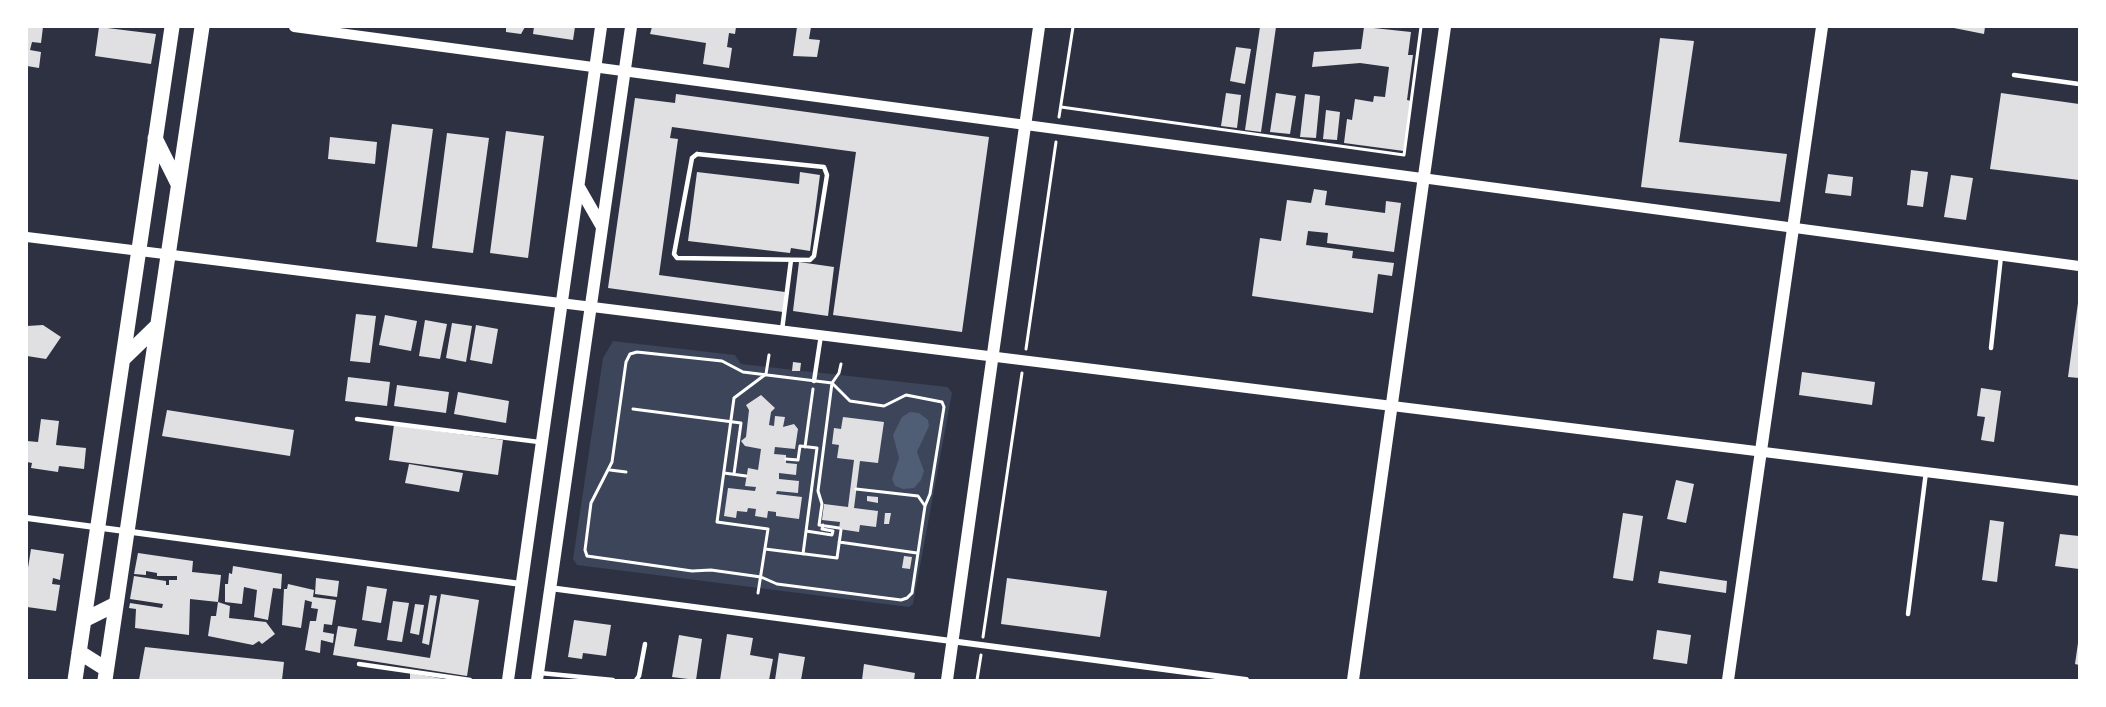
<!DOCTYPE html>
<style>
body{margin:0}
#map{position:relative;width:2106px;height:707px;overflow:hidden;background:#2d3142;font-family:"Zilla Slab",serif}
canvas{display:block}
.frame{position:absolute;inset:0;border:28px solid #fff;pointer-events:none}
</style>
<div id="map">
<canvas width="2106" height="707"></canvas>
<div class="frame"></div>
</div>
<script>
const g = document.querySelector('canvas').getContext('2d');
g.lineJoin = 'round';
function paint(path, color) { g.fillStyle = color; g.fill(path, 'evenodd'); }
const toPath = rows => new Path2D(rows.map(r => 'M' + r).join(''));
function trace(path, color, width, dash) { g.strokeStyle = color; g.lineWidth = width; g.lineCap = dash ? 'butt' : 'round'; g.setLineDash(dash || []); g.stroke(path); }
paint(toPath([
 [613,341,735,355,741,364,948,387,952,393,913,604,909,607,577,565,573,559,603,358]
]), '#3c4559');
paint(toPath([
 [910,412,919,413,928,420,929,426,917,452,924,471,921,480,914,488,903,489,895,486,892,479,899,458,893,435,902,417]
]), '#4f5d75');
paint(toPath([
 [43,27,41,43,32,42,30,50,41,52,39,68,27,66,27,28],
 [99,27,156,34,151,64,95,56],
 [506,27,525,27,521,34,506,32],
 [534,27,575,27,573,40,533,34],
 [652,27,736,27,735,34,729,33,727,47,732,48,729,68,703,64,706,43,650,34],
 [797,27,811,27,809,39,820,40,817,57,793,56],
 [1260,27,1276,27,1261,132,1245,130],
 [1364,27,1411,32,1408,55,1413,55,1407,100,1411,101,1404,151,1344,143,1347,119,1352,120,1355,99,1373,102,1374,96,1385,97,1389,67,1360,63,1312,67,1314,52,1361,49],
 [1949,27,1985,27,1984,34],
 [1660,38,1694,41,1679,142,1787,154,1780,202,1641,187],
 [1236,47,1251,49,1245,84,1230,81],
 [1226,93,1241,95,1237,128,1221,126],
 [1276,93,1296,96,1290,134,1270,132],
 [2001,93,2079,104,2079,180,1990,169],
 [676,94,989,137,962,332,833,315,856,152,672,127,670,138,678,139,659,275,785,292,783,312,608,288,635,98,675,103],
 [1305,94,1320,96,1316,138,1300,137],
 [1326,110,1340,112,1337,140,1323,139],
 [392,124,433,129,417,247,376,242],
 [506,131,544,136,528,258,490,253],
 [447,133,489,138,473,253,432,248],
 [330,137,377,142,375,164,328,159],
 [1911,170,1928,172,1923,207,1907,205],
 [697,172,799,184,800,172,820,175,810,251,791,248,790,253,688,241],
 [1828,174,1853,177,1851,196,1825,193],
 [1951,175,1973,178,1966,220,1944,217],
 [1314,189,1327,191,1325,205,1385,213,1386,201,1401,203,1394,252,1327,243,1328,233,1308,231,1306,245,1353,251,1352,258,1394,263,1392,276,1378,274,1373,313,1252,296,1260,238,1281,241,1287,200,1311,203],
 [799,262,834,267,828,316,793,311],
 [2078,303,2079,303,2079,378,2068,377],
 [356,314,376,316,370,363,350,361],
 [385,315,417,321,411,351,379,345],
 [425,320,447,324,440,359,419,356],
 [452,323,472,326,466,362,446,358],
 [43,325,61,337,46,359,27,356,27,326],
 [476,325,498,329,492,364,470,360],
 [793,362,801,363,800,371,792,371],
 [1802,372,1875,382,1872,405,1799,395],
 [348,377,390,382,387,406,345,401],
 [397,385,449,392,446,413,394,406],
 [1981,388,2001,391,1994,442,1981,440,1985,417,1977,416],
 [458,392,509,401,506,423,454,414],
 [761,395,775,408,771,412,769,425,774,426,775,416,785,417,783,427,794,424,798,429,795,449,775,447,774,454,786,455,786,463,797,464,796,475,779,473,779,479,799,481,798,493,777,491,776,494,802,497,799,519,776,516,776,512,768,511,767,518,755,516,756,509,748,508,747,512,737,511,736,518,724,516,728,488,755,491,756,487,745,486,748,468,758,470,761,449,745,446,741,441,746,437,749,410,746,405],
 [167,410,294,430,290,456,162,436],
 [843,417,884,422,878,463,860,461,854,508,878,511,876,527,860,525,859,532,839,529,840,522,822,520,824,504,848,507,854,460,837,458,839,445,832,444,834,428,841,429],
 [41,419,59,421,56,445,86,448,84,469,59,466,58,472,31,468,32,463,27,462,27,441,38,442],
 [394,425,503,440,498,475,389,460],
 [409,464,463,473,459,492,405,483],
 [1676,480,1694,484,1686,523,1667,519],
 [867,496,878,497,878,503,867,501],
 [885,513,891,513,889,524,884,524],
 [1623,513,1643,516,1633,581,1613,578],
 [1990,520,2004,522,1997,582,1982,580],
 [2060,534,2079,536,2079,569,2055,566],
 [31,549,64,554,60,580,53,578,52,584,60,585,56,611,27,607,27,574],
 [138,553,193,561,192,572,221,575,218,602,190,599,189,635,135,628,136,609,129,608,130,603,162,608,163,604,130,599,134,576,166,581,166,585,169,585,169,580,177,580,177,576,157,576,157,573,146,571,146,575,134,574],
 [904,556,912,557,910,569,902,568],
 [233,566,282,574,281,589,273,588,268,620,254,617,257,590,244,587,242,604,225,602,225,584,228,584,229,573,232,574],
 [1660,571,1727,581,1726,593,1658,583],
 [316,578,339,581,337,597,315,594],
 [1007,578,1107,591,1100,637,1001,624],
 [288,584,314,590,313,597,336,600,332,625,324,624,323,632,334,634,333,643,321,640,320,653,305,650,310,621,316,621,318,609,311,608,312,602,305,600,301,628,282,625,284,589,287,589],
 [367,586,387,589,381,623,362,620],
 [441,594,479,600,467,676,333,655,338,626,357,629,354,646,430,658],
 [430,595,437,596,429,645,422,643],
 [393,601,409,603,402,642,387,640],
 [218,602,230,606,229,618,266,622,275,634,262,644,259,641,253,645,208,636,211,616,216,616],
 [415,604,424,605,419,635,410,633],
 [574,620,611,625,606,656,583,653,582,659,568,657],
 [1657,630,1691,635,1687,664,1653,659],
 [727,634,753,638,750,655,773,659,769,680,720,680],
 [679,635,702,639,696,680,672,677],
 [2078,643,2079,643,2079,665,2075,664],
 [145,647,284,662,282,680,139,680],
 [779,653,805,657,801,680,775,680],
 [864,664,915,673,914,680,862,680],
 [410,673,444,679,444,680,410,680]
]), '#e0e0e3');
trace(toPath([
 [1061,107,1404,155,1421,27],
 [1059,117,1073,27],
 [1026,349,1056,142],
 [637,352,722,361,743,372,832,383,850,401,884,406,906,395,942,402,944,407,930,494,925,506,912,593,907,598,901,600,777,584,761,577,711,570,692,571,587,556,585,550,591,503,612,462,626,362,630,354,637,352],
 [633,409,741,423,734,474],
 [805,447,813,389],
 [786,459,798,460,800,446,817,448,803,554],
 [610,470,626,472],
 [724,473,746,476],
 [856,489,918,496,925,506],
 [839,528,819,525,822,504,818,491,832,383,839,373,841,364],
 [806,531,832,535,833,531,822,529,823,525],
 [839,542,917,553],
 [765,549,837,558,841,530],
 [758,593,768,529,717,522,734,398,766,374,769,355],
 [983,637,1022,373],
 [977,680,981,655]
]), '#fff', 3);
trace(toPath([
 [2014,75,2079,84],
 [697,154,824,167,827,175,814,256,810,260,677,258,674,254,692,158,697,154],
 [782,330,791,260],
 [1991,348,2001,256],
 [814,381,821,335],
 [357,419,539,442],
 [1908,614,1926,472],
 [359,664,470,680],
 [540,673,613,680],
 [636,680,639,676,645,644]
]), '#fff', 4.5);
trace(toPath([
 [27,518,521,584],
 [550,588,1246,680]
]), '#fff', 6);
trace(toPath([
 [294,27,2079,266],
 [27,237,2079,491]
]), '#fff', 10);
trace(toPath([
 [579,187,602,227],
 [508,680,601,27],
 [537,680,631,27],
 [947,680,1039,27],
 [1353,680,1445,27],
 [1728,680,1822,27]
]), '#fff', 12);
trace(toPath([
 [155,138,178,184],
 [123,359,157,326],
 [84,620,116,604],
 [79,652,106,669],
 [75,680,172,27],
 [105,680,202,27]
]), '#fff', 15);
</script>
